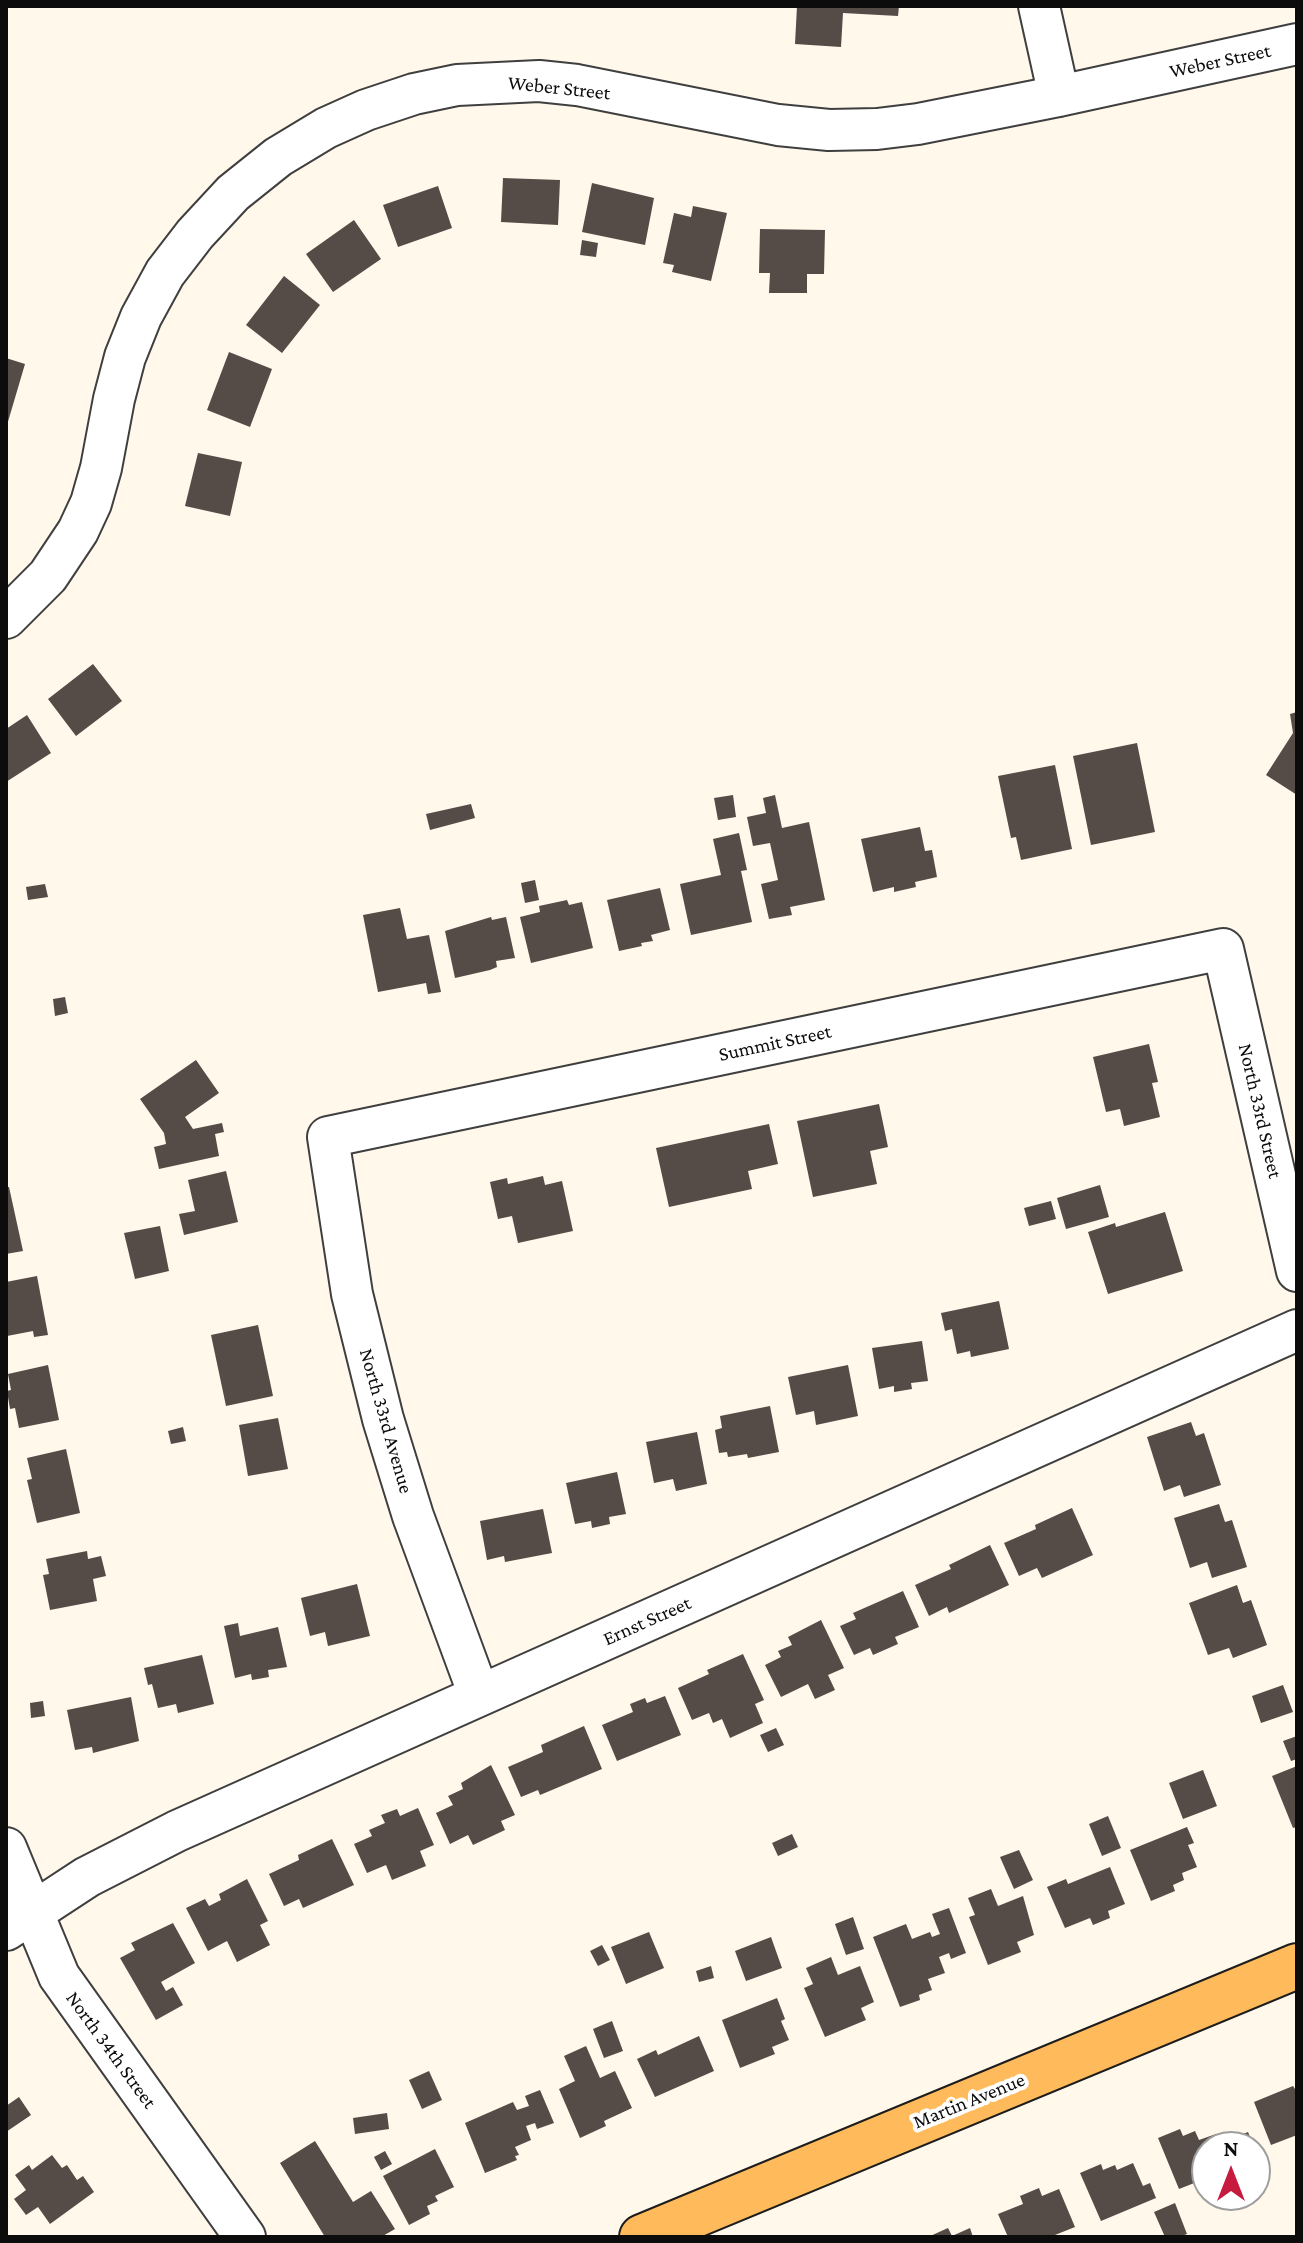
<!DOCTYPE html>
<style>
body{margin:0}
#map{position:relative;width:1303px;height:2243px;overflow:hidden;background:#fff8eb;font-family:"Crimson Pro",serif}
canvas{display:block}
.frame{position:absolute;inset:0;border:8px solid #0c0c0c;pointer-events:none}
.north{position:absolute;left:1191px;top:2131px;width:80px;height:80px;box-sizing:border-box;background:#fff;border:2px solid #9e9e9e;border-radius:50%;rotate:0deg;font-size:22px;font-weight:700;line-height:32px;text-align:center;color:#0c0c0c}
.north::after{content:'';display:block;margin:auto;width:28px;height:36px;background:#c61a3f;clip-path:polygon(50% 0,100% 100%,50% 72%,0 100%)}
</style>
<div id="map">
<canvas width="1303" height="2243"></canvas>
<div class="frame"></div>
<div class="north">N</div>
</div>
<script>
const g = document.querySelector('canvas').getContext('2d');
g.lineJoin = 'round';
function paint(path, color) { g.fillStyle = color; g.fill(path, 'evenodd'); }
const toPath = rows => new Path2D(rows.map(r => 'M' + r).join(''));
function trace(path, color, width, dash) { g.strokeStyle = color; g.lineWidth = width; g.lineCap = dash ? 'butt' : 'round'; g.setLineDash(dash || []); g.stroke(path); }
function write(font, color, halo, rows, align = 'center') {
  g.font = font + ' "Crimson Pro",serif'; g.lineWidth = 8; g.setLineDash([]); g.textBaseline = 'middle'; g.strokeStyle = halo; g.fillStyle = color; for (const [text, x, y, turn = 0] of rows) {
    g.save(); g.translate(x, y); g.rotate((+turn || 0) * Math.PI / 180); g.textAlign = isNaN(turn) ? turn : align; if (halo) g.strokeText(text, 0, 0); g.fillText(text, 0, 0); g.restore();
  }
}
paint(toPath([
 [797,6,899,6,898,16,843,13,841,47,795,44],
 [503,178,560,180,558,225,501,222],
 [592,183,654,198,645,245,582,232],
 [438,186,452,228,398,247,383,205],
 [693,206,727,213,711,281,672,272,674,265,663,263,674,213,691,217],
 [354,220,381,259,333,292,306,254],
 [760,229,825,230,824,274,807,274,807,293,769,293,770,273,759,273],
 [582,240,598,243,596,257,580,255],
 [284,276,320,305,282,353,246,325],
 [229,352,272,369,250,427,207,410],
 [6,358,25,364,7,425,6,424],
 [198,453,242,462,230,516,185,506],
 [93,664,122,701,76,736,48,699],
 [1297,712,1297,795,1266,775,1293,733,1290,714],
 [27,715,51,753,6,782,6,729],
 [1137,743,1155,832,1091,845,1073,756],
 [1055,765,1072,849,1021,860,1016,837,1011,838,998,776],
 [733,795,736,817,718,820,714,798],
 [775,795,782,828,809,822,825,900,790,907,792,915,769,919,761,884,778,880,770,843,753,846,747,817,766,813,763,798],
 [471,804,475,818,430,830,426,814],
 [920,827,925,851,932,850,937,877,915,882,916,887,894,892,894,887,873,892,861,839],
 [739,833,747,870,741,871,752,922,691,935,680,884,721,875,713,839],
 [535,880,539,900,525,903,521,883],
 [45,884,48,897,28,900,26,887],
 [660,888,670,930,651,935,653,941,641,943,642,946,619,951,607,900],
 [567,900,569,905,582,902,593,948,531,963,520,917,540,912,539,906],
 [400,908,407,939,429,935,441,992,428,994,426,983,378,992,363,915],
 [491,917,492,920,506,917,515,958,496,961,497,967,490,970,455,978,445,931],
 [65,997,68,1013,55,1016,53,999],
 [1149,1044,1158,1082,1152,1083,1160,1117,1124,1126,1120,1109,1106,1112,1093,1057],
 [196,1060,219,1093,185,1117,193,1129,222,1123,224,1132,215,1134,219,1156,159,1169,154,1147,166,1144,164,1133,140,1099],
 [879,1104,888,1147,870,1151,877,1184,813,1197,797,1121],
 [769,1124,778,1164,748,1171,752,1189,669,1207,656,1148],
 [226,1171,238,1222,184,1235,179,1214,195,1211,188,1180],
 [543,1176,545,1185,562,1181,573,1231,518,1243,512,1216,498,1219,490,1182,507,1178,508,1184],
 [1100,1185,1109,1217,1066,1229,1057,1198],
 [6,1187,9,1187,23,1251,6,1254],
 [1051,1201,1056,1219,1029,1226,1024,1208],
 [1165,1212,1183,1271,1108,1294,1088,1232,1115,1223,1116,1227],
 [160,1226,169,1271,135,1279,124,1233],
 [37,1276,48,1335,34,1337,33,1331,7,1336,6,1282],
 [999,1301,1009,1349,971,1357,970,1351,957,1354,952,1329,945,1331,941,1313],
 [258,1325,273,1396,226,1406,211,1335],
 [922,1341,928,1381,911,1383,912,1389,894,1392,894,1386,879,1389,872,1348],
 [48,1365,59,1420,19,1428,15,1408,10,1409,7,1391,11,1390,8,1374],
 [848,1365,858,1416,816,1425,814,1411,796,1415,788,1377],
 [770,1406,779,1452,748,1458,747,1454,728,1457,727,1452,719,1453,715,1430,722,1428,720,1416],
 [278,1418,288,1469,248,1476,239,1425],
 [1191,1422,1196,1436,1204,1433,1221,1485,1184,1497,1180,1485,1164,1491,1147,1437],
 [183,1427,186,1441,171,1444,168,1431],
 [697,1432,707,1484,676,1491,673,1479,654,1483,646,1442],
 [66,1449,80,1513,37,1523,27,1480,32,1479,27,1458],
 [617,1472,626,1514,609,1517,610,1524,592,1528,591,1521,575,1524,566,1483],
 [1219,1504,1225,1522,1232,1520,1247,1567,1212,1578,1207,1562,1190,1568,1174,1518],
 [1072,1508,1093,1555,1042,1578,1037,1568,1019,1576,1004,1543,1036,1529,1035,1525],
 [543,1509,552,1553,505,1562,504,1556,487,1560,480,1521],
 [990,1545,1009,1585,949,1613,947,1607,929,1616,915,1585,951,1569,949,1565],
 [87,1551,88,1559,101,1556,106,1576,93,1579,97,1601,50,1610,43,1575,49,1574,46,1559],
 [357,1584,370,1636,328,1646,325,1632,310,1636,301,1598],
 [1237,1585,1243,1603,1251,1600,1267,1645,1233,1658,1229,1648,1208,1655,1189,1603],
 [903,1591,919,1627,895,1637,898,1644,873,1655,870,1648,854,1655,840,1626,856,1619,853,1613],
 [821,1620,844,1668,828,1675,835,1690,815,1699,808,1684,781,1697,765,1665,781,1657,778,1651,792,1645,788,1637],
 [238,1623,240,1636,278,1627,287,1667,268,1670,269,1677,252,1680,251,1674,235,1678,224,1626],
 [743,1654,764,1700,755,1704,763,1723,730,1738,722,1719,713,1723,709,1713,692,1720,678,1688,709,1674,707,1670],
 [202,1655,214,1704,178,1713,176,1704,158,1708,152,1684,148,1685,144,1668],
 [1283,1685,1293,1712,1261,1723,1252,1696],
 [665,1696,681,1735,617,1761,602,1725,633,1712,630,1704,645,1698,647,1703],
 [131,1697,139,1741,93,1753,92,1747,75,1750,67,1710],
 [43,1701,45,1716,31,1718,30,1703],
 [584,1726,602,1769,540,1795,538,1790,521,1797,508,1767,543,1752,541,1745],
 [776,1728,784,1745,768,1752,760,1735],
 [1297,1736,1297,1759,1291,1761,1283,1741],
 [491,1765,515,1815,501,1821,505,1830,473,1845,468,1835,450,1844,436,1813,453,1805,448,1796,463,1789,461,1783],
 [1297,1766,1297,1827,1293,1828,1272,1776],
 [1203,1770,1217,1806,1183,1819,1169,1783],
 [418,1808,434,1845,420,1851,426,1866,392,1880,386,1865,367,1873,354,1844,372,1836,369,1830,385,1823,381,1815,397,1809,400,1816],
 [1108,1816,1121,1848,1102,1856,1089,1824],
 [1187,1827,1194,1843,1188,1845,1197,1867,1182,1873,1184,1880,1173,1885,1175,1891,1151,1901,1130,1850],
 [792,1834,798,1847,778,1856,772,1843],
 [332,1839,354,1885,303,1908,299,1899,284,1906,269,1874,299,1860,298,1855],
 [1019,1850,1033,1880,1014,1889,1000,1857],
 [1110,1867,1125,1904,1108,1911,1110,1918,1093,1925,1090,1918,1065,1928,1047,1887,1066,1879,1068,1884],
 [247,1879,268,1921,260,1925,270,1945,237,1962,227,1941,208,1951,186,1908,205,1899,209,1906,221,1900,219,1894],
 [991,1889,998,1906,1023,1896,1034,1935,1017,1942,1021,1952,988,1965,969,1917,975,1915,968,1898],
 [949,1908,966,1953,951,1959,949,1953,939,1957,945,1973,928,1979,932,1990,919,1995,920,2000,900,2007,873,1937,906,1924,912,1939,930,1932,932,1937,940,1934,932,1914],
 [853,1917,864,1949,846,1955,835,1924],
 [173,1923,195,1963,161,1982,166,1991,173,1987,183,2005,156,2020,120,1958,135,1950,131,1943],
 [649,1932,664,1968,626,1984,611,1947],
 [771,1937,782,1968,746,1981,735,1951],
 [602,1945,610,1960,598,1966,590,1951],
 [831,1957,838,1975,860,1966,874,2002,861,2008,866,2020,825,2037,804,1988,813,1984,806,1968],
 [711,1966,714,1978,699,1982,696,1971],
 [777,1998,785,2019,781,2021,789,2040,772,2047,775,2054,740,2068,722,2020],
 [612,2021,623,2051,604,2058,593,2029],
 [699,2036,714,2071,655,2097,637,2059,656,2050,658,2055],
 [586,2046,600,2078,615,2071,632,2108,604,2121,606,2126,580,2138,559,2089,575,2081,564,2056],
 [429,2071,442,2100,422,2109,409,2080],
 [1293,2086,1297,2092,1297,2135,1271,2145,1254,2102],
 [540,2090,554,2123,537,2129,535,2123,526,2126,531,2140,515,2147,519,2155,515,2156,517,2160,485,2173,465,2123,513,2102,517,2110,529,2106,525,2096],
 [19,2097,31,2115,6,2132,6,2106],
 [387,2113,389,2129,355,2134,353,2118],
 [1180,2129,1183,2136,1195,2131,1199,2140,1216,2134,1220,2144,1248,2132,1254,2147,1207,2147,1207,2178,1179,2189,1158,2138],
 [315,2141,353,2202,371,2191,395,2229,381,2237,325,2237,280,2163],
 [435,2149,454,2187,435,2196,438,2201,427,2206,430,2214,409,2225,383,2176],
 [385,2151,392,2164,381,2170,374,2157],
 [52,2155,62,2168,67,2165,77,2180,83,2176,94,2192,50,2224,38,2207,26,2215,14,2199,26,2190,15,2175,29,2165,32,2170],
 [1133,2163,1143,2186,1150,2183,1156,2198,1101,2221,1080,2173,1101,2164,1103,2170,1115,2165,1117,2170],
 [1039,2188,1042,2196,1059,2189,1075,2227,1050,2237,1008,2237,998,2214,1023,2204,1020,2196],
 [1175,2203,1187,2234,1179,2237,1165,2237,1154,2212],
 [948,2228,952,2236,970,2228,973,2237,928,2237]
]), '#554b47');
const minor = toPath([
 [1039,6,1059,96],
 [6,618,48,576,78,531,91,503,101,468,114,399,125,357,141,317,165,273,195,234,233,193,278,157,326,128,366,110,414,94,457,85,539,81,577,85,778,125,829,130,877,129,918,124,1059,96,1297,44],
 [479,1695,413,1516,383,1419,352,1294,328,1137,1223,949,1297,1271],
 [6,1848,59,1976,245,2237],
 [6,1930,87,1877,177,1831,1297,1330]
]);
const major = toPath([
 [642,2237,1297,1966]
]);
trace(minor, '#3f3f3f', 44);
trace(major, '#1d1d1d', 48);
trace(minor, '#fff', 40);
trace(major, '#ffbb5b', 44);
write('20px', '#0c0c0c', '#fff', [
 ["Weber Street",1220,61,-12],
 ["Weber Street",559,88,6],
 ["Summit Street",775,1043,-12],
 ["North 33rd Street",1260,1111,77],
 ["North 33rd Avenue",386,1421,74],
 ["Ernst Street",647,1621,-24],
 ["North 34th Street",111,2050,54],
 ["Martin Avenue",969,2101,-22]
]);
</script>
